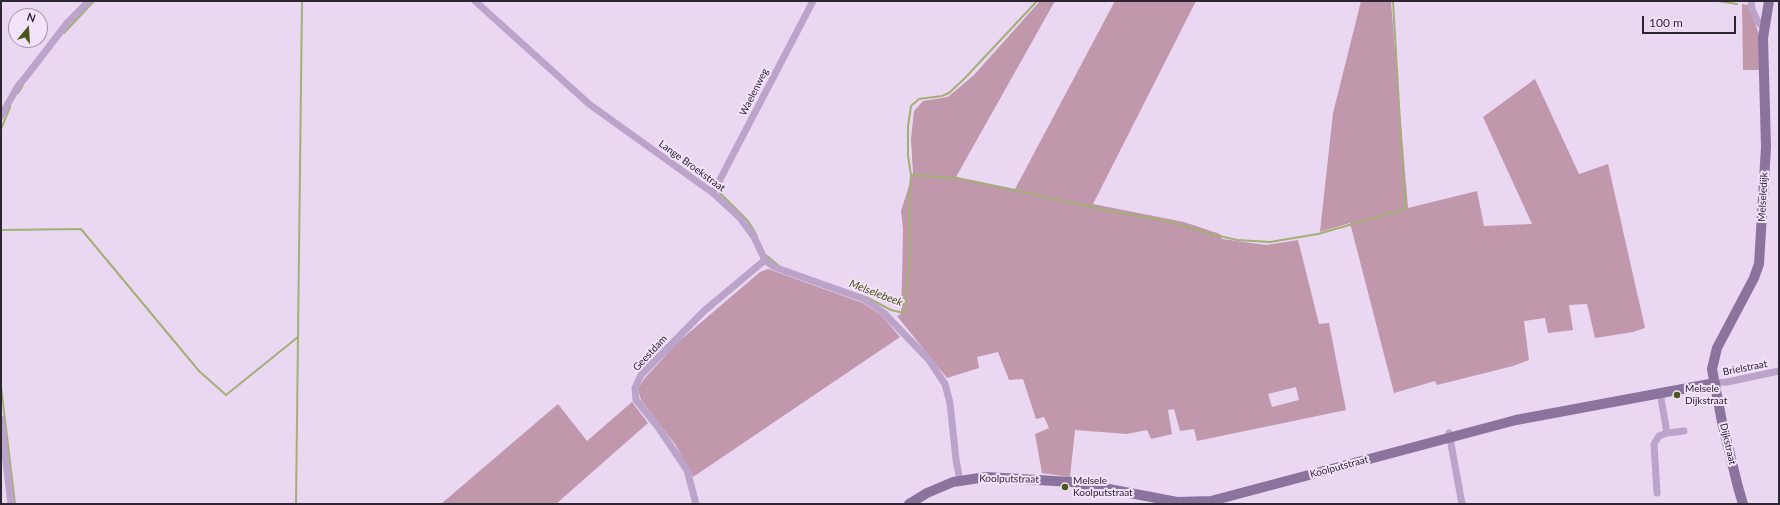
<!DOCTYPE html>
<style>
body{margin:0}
#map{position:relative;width:1780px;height:505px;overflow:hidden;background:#ead7f2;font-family:Lato,sans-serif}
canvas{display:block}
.frame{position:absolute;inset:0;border:2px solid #2d2534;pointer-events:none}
.north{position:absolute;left:8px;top:8px;width:40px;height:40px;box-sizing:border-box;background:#f3e3fa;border:1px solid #a497ab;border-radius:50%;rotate:18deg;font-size:11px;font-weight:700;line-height:16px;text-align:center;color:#2d2534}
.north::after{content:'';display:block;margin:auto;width:14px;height:18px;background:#495719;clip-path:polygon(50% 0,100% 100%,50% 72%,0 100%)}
.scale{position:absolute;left:1642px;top:16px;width:94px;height:18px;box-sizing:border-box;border:2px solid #2d2534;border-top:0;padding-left:5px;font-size:12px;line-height:14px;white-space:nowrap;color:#2d2534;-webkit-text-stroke:3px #f3e3fa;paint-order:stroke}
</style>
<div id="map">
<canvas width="1780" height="505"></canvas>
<div class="frame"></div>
<div class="north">N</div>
<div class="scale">100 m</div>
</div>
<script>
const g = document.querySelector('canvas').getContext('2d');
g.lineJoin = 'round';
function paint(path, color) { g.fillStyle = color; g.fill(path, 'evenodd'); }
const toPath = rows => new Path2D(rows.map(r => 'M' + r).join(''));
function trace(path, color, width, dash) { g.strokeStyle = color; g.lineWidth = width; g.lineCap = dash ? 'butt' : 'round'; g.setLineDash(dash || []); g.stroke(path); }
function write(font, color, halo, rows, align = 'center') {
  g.font = font + ' Lato,sans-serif'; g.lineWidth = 4; g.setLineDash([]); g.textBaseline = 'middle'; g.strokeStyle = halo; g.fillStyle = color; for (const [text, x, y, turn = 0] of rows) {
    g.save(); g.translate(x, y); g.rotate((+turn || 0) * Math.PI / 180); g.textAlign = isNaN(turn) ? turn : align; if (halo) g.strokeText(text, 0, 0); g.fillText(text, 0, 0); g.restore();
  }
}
paint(toPath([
 [1040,1,1055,1,956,177,1015,189,1115,1,1196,1,1093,204,1184,222,1220,234,1222,239,1266,245,1298,240,1319,324,1329,323,1346,410,1197,441,1194,429,1180,431,1174,409,1168,410,1172,434,1151,439,1147,430,1127,434,1075,430,1070,477,1042,473,1035,434,1049,428,1044,417,1036,419,1023,379,1009,380,998,352,977,357,979,368,947,378,897,316,901,314,902,280,903,228,901,211,913,173,911,139,914,111,923,101,948,97,974,75],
 [1296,387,1299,400,1272,407,1268,394],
 [1361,1,1391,1,1408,208,1477,191,1484,226,1532,224,1483,117,1535,79,1579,174,1608,164,1645,328,1633,332,1595,338,1587,304,1569,305,1573,330,1548,333,1545,318,1524,321,1529,360,1513,366,1437,385,1435,381,1394,393,1350,223,1320,232,1333,113],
 [1742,4,1748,5,1761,39,1761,70,1743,70],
 [768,269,863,303,882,316,900,337,693,477,675,444,641,400,638,389,644,379,677,343,760,272],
 [632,402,648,423,556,504,441,504,558,404,587,441]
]), '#c197ac');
trace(toPath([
 [1718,1,1737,4],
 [64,33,94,1],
 [18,93,23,85],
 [1,129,10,107],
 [911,175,957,178,1110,211,1171,222,1211,234,1237,240,1270,242,1318,234,1405,209,1393,1],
 [721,185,719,190,720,193,748,221,757,236],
 [1,230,81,229,199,371,226,395,298,337],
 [767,256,779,266],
 [866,297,891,310,904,313,910,253,909,211,911,175,908,156,908,126,911,106,919,99,942,96,949,93,965,78,1037,1],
 [1,386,15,504],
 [296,504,302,1]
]), '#a3b075', 2);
trace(toPath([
 [475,1,589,104,713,193,740,218,754,237,765,260,774,267,864,299,884,313,929,360,945,384,950,403,956,460,960,480],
 [1751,1,1752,9,1758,22,1764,28],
 [1,116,18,86,28,74,68,22,89,1],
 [713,193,813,1],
 [1715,383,1727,382,1779,371],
 [1,419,11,504],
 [1449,433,1462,504],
 [1667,433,1684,431],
 [1657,493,1654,444,1659,436,1667,433,1660,392],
 [696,504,687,470,658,427,636,400,635,388,641,375,704,311,765,260]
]), '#bba3ca', 7);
trace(toPath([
 [909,504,927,493,953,482,986,477,1072,482,1177,502,1211,501,1516,420,1715,383],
 [1743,504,1738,487,1722,422,1712,369,1717,348,1754,278,1759,264,1766,147,1763,38,1769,1]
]), '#8a749d', 10);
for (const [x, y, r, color] of [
 [1677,395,4,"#495719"],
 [1065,487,4,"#495719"]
]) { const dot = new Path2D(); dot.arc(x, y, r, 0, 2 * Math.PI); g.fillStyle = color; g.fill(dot); trace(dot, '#f3e3fa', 1.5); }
write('10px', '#2d2534', '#f3e3fa', [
 ["Waelenweg",754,92,-63],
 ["Lange Broekstraat",692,166,36],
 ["Melseledijk",1763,197,-87],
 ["Geestdam",650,353,-47],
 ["Brielstraat",1745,368,-11],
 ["Dijkstraat",1728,444,77],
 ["Koolputstraat",1339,467,-15],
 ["Koolputstraat",1009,479,1]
]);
write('10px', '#2d2534', '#f3e3fa', [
 ["Melsele",1685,389],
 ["Dijkstraat",1685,401],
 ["Melsele",1073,481],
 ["Koolputstraat",1073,493]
], 'left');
write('italic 11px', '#495719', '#f3e3fa', [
 ["Melselebeek",876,293,21]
]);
</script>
